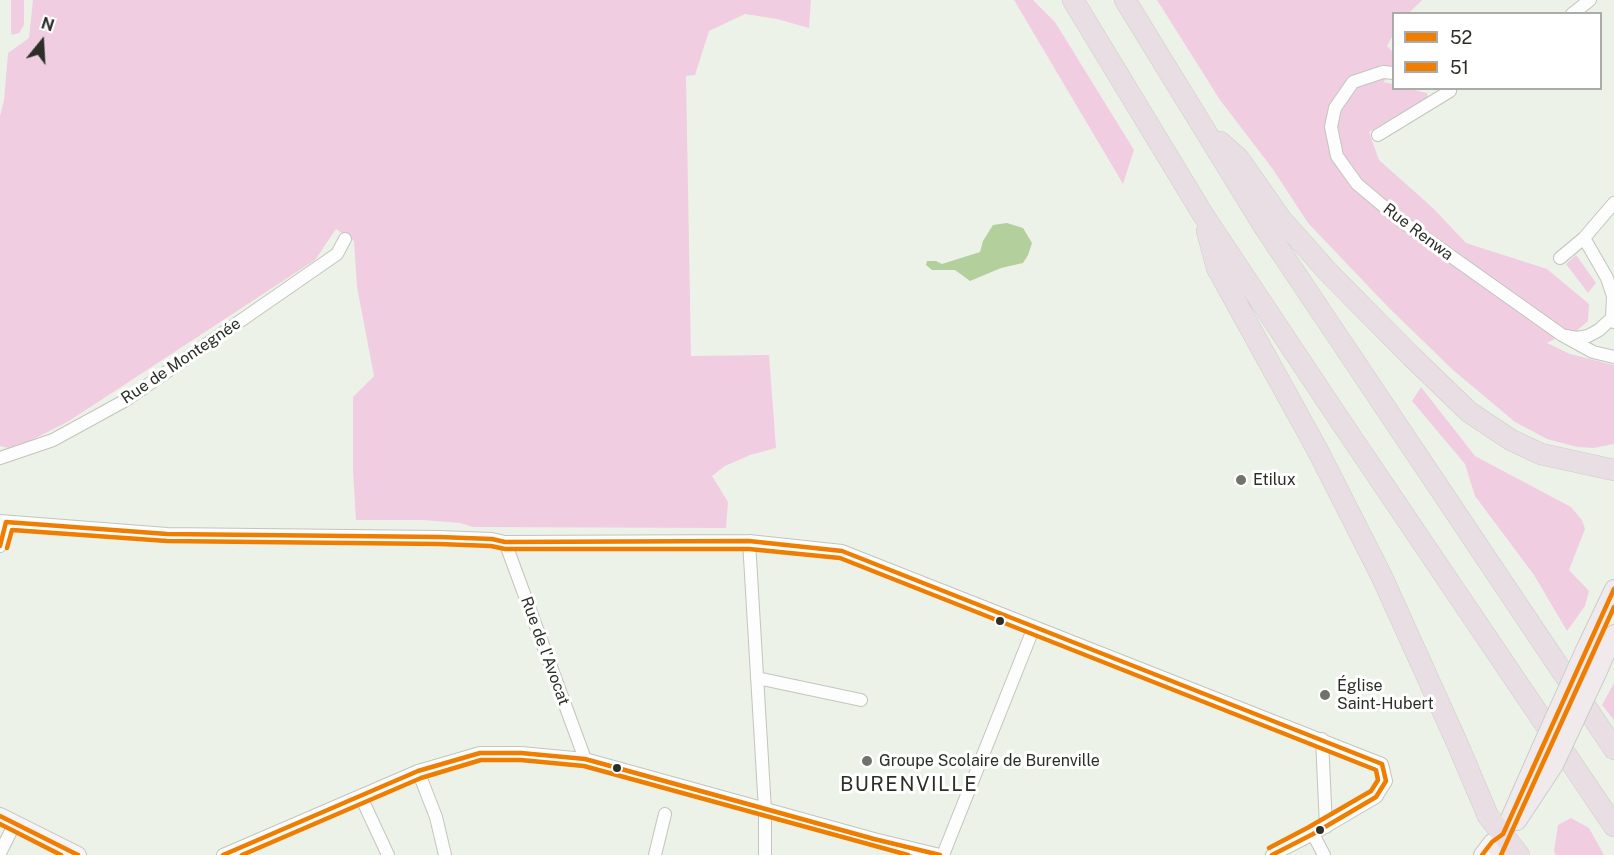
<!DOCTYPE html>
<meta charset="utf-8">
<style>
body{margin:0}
#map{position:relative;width:1614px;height:855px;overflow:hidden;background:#edf2e9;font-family:"Public Sans",sans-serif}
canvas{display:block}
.legend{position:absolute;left:1392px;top:12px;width:210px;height:78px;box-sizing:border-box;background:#fff;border:2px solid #aaaca9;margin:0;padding:8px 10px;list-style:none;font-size:18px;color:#2b2f28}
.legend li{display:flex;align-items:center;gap:12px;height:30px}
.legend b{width:30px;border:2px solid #aaaca9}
.north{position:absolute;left:12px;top:12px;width:60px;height:60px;-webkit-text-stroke:4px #fff;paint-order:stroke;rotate:18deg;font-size:16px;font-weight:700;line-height:24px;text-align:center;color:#2b2f28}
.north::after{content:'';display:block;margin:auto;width:21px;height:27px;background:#2b2f28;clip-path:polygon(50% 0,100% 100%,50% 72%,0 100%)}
</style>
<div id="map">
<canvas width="1614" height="855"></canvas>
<ul class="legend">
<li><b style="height:8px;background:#ef7d00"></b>52</li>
<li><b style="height:8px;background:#ef7d00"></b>51</li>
</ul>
<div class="north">N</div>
</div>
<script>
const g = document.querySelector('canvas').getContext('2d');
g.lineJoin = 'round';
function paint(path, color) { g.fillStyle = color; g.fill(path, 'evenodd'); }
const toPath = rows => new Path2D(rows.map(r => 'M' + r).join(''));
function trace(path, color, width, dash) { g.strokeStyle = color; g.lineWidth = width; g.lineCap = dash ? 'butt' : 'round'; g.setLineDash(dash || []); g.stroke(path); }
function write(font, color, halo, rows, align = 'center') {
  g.font = font + ' "Public Sans",sans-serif'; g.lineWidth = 6; g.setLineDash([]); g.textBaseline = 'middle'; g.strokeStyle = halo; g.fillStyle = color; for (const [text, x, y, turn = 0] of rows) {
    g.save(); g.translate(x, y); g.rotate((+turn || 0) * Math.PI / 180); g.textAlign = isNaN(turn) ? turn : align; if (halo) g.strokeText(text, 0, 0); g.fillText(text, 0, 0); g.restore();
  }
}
paint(toPath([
 [11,0,24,0,24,25,19,33,12,35,11,31],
 [33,0,811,0,809,28,777,19,745,14,709,31,695,75,686,76,691,356,769,355,776,448,750,455,725,466,712,476,728,502,726,528,473,527,460,523,423,520,356,520,353,471,353,397,374,376,357,287,354,241,336,229,315,260,69,421,14,449,0,446,0,116,4,100,8,53,29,38],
 [1014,0,1033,0,1055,22,1134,150,1123,184],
 [1157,0,1422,0,1409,13,1394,14,1393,35,1387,46,1393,52,1393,72,1383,82,1393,84,1394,88,1411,89,1427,93,1428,97,1369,132,1379,160,1433,208,1466,243,1547,269,1589,304,1588,321,1572,335,1562,335,1547,343,1570,354,1614,365,1614,444,1594,448,1577,447,1547,439,1515,422,1453,370,1388,307,1308,223,1272,168,1220,100],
 [1576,255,1596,283,1588,293,1566,264],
 [1421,387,1475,456,1571,507,1582,520,1585,529,1569,570,1589,591,1585,606,1567,631,1534,575,1475,496,1465,464,1412,401],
 [1614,683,1614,720,1602,705],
 [1571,818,1589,828,1604,855,1556,855,1554,851,1558,825]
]), '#f1cde1');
paint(toPath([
 [1007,223,1023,228,1032,243,1028,255,1023,263,1001,268,970,281,955,270,932,270,926,265,927,261,936,261,942,264,980,252,983,241,993,225]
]), '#b2cf9c');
const street = toPath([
 [1572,14,1590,0],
 [1394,73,1383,72,1353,82,1335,108,1331,127,1337,156,1357,184,1400,220,1562,335,1593,352,1614,357],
 [1378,135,1450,91],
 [1614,203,1584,238,1607,278,1613,296,1612,318,1614,322],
 [1560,258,1584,238],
 [1566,336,1577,338,1588,336,1599,330,1612,318],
 [0,458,53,440,126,400,337,254,345,239],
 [0,521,167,534,439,537,492,539,505,542,749,541,842,551,1382,764,1386,781,1376,797,1313,834,1272,855],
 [749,541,765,810,765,855],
 [505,542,585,759],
 [0,546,6,522],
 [757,678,861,700],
 [1322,739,1326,827],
 [418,771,436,817,445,855],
 [361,797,388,855],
 [1313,834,1324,855],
 [0,853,15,823],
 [223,855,418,771,480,753,521,753,585,759,874,839,940,855],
 [655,855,665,814],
 [943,855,1034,627]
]);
const secondary = toPath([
 [0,816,78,855],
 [1482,855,1492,842]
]);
const primary = toPath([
 [1585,650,1614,589],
 [1598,671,1614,634],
 [1517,821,1554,765],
 [1497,848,1541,748]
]);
const highway = toPath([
 [1073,0,1202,213,1335,413,1614,826],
 [1125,0,1265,228,1614,749],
 [1220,142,1239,159,1281,219,1328,272,1411,356,1469,412,1511,440,1541,454,1614,470],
 [1207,231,1217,268,1318,451,1382,577,1458,745,1488,816,1519,855]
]);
trace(street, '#c2c5be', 14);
trace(secondary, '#c2c5be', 18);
trace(primary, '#cacdc8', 20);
trace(highway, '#cacdc8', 22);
trace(street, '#fcfdfc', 12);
trace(secondary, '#f6f4f5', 16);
trace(primary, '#f0eaed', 18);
trace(highway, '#eadee5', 21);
const primaryBridge = toPath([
 [1541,748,1585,650],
 [1554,765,1598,671]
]);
trace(primaryBridge, '#cacdc8', 20, []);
trace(primaryBridge, '#f0eaed', 18);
trace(toPath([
 [0,546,6,522,167,534,439,537,492,539,505,542,749,541,842,551,1382,764,1386,781,1376,797,1313,834,1272,855],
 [0,816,78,855],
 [223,855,418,771,480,753,521,753,585,759,874,839,940,855],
 [1482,855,1492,842,1503,834,1614,589]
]), '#ef7d00', 4.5);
trace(toPath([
 [7,548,12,530,167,541,439,544,491,546,505,549,749,549,840,558,1376,770,1378,780,1371,791,1309,827,1269,848],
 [0,824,61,855],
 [242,855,421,778,481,760,521,760,584,766,908,855],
 [1501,855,1614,607]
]), '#ef7d00', 4.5);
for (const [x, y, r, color] of [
 [1241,480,6,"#6f736c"],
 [1000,621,5,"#2b2f28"],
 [1325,695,6,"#6f736c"],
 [867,761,6,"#6f736c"],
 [617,768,5,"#2b2f28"],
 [1320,830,5,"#2b2f28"]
]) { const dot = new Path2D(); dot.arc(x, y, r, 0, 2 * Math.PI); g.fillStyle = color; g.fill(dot); trace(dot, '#fff', 2); }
write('16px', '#2b2f28', '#fff', [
 ["Rue Renwa",1418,232,37],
 ["Rue de Montegnée",181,361,-34],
 ["Rue de l'Avocat",545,651,70]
]);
write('16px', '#2b2f28', '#fff', [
 ["Etilux",1253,480],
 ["Église",1337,686],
 ["Saint-Hubert",1337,704],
 ["Groupe Scolaire de Burenville",879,761]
], 'left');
g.letterSpacing = '1.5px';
write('20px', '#2b2f28', '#fff', [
 ["BURENVILLE",909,785]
]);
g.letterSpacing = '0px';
</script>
